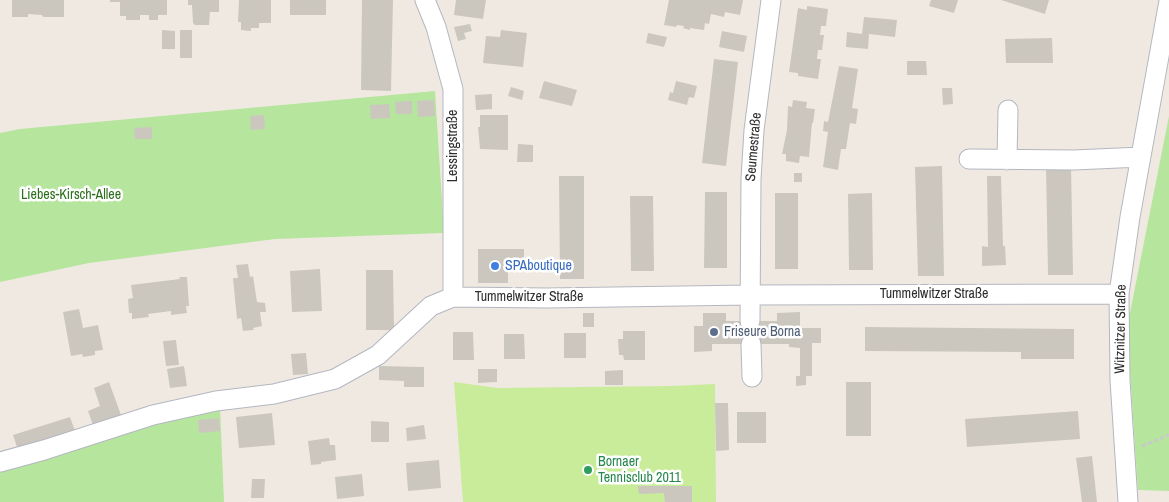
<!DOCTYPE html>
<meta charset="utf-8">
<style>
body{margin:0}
canvas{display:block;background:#efe9e1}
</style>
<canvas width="1169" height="502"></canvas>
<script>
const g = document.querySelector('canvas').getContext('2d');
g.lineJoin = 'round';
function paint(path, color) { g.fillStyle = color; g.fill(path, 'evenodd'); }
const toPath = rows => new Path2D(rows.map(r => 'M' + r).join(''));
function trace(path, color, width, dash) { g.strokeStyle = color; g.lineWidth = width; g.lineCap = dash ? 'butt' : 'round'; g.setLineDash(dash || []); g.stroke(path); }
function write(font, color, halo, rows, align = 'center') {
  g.font = font + ' "Archivo Narrow",sans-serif'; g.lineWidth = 5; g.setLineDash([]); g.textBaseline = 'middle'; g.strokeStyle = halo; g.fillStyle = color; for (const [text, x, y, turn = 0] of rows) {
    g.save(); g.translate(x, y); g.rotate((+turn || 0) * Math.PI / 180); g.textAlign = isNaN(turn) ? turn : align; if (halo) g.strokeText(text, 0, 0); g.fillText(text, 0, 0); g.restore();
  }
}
paint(toPath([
 [435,91,444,233,275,239,89,263,0,282,0,133,20,129],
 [1169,116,1169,491,1138,490,1127,328],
 [220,407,224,502,0,502,0,472,134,429]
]), '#b6e59e');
paint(toPath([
 [454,382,497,388,671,386,715,384,716,502,463,502]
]), '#c9ec9a');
paint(toPath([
 [12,0,64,0,64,17,43,17,42,15,28,14,28,17,12,17],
 [110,0,167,0,167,15,158,15,158,20,149,20,149,15,140,15,140,20,126,20,126,16,120,16,120,2,110,2],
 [188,0,219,0,219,12,210,12,209,25,195,25,193,23,192,5,188,5],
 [239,0,271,0,271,23,259,23,259,28,251,28,251,31,241,30,241,22,238,22],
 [290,0,326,0,326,15,290,15],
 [362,0,393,0,391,91,361,90],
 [456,0,486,0,483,19,454,15],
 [669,0,743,0,740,15,725,12,724,17,711,14,709,24,705,23,704,30,690,28,690,30,683,28,684,26,677,25,676,27,664,25],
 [931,0,958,0,954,13,929,6],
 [1001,0,1049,0,1045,14],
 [807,6,828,9,826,26,821,26,820,35,824,35,822,50,818,50,817,59,821,59,818,79,798,76,798,73,789,72,798,8,807,10],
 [864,17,897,20,895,37,869,34,868,49,846,47,847,32,862,34],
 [470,24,472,31,464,33,466,39,458,41,454,27],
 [162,30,175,31,175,49,162,49],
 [180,30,192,30,192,58,180,58],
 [501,30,527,33,523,67,483,63,486,36,500,37],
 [722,31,747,36,744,52,719,47],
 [648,33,667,37,664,47,646,43],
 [1052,38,1053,63,1006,63,1005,39],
 [714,59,738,62,726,166,702,163],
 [907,61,926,61,927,75,907,75],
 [839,66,858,69,852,108,858,109,856,124,850,123,846,149,841,149,838,170,823,167,828,132,823,131,824,121,828,122],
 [544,81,577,90,572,106,539,98],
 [676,81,697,86,694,98,689,97,687,105,668,100,670,92,673,93],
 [511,87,524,91,522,100,508,96],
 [942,88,952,88,953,104,943,105],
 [492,94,492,109,476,110,475,95],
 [434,100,435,116,418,117,417,101],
 [793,100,807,102,806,108,815,109,813,123,812,123,809,157,800,156,799,163,786,161,786,154,782,154,787,130,788,106,792,107],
 [412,101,412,114,396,114,395,102],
 [389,104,390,118,371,119,370,105],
 [264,115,265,129,251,130,250,116],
 [480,115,508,115,508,150,480,149,478,127,480,127],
 [152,127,152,139,135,139,134,128],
 [518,144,533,145,533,162,517,162],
 [1046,165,1071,165,1073,275,1048,275],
 [942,166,944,276,918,276,915,167],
 [794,173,802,173,802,182,794,182],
 [559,176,584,176,584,279,560,279],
 [987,176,1001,176,1003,246,1005,246,1006,265,982,266,982,246,988,247],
 [705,192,727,192,727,268,704,268],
 [775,193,798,193,798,269,775,269],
 [872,193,873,270,849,270,848,194],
 [630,196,653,196,654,271,631,271],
 [478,249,524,249,524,267,508,268,508,283,478,283],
 [248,264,250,277,253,276,257,302,265,303,266,312,260,312,262,326,253,328,254,330,243,331,241,318,237,319,233,278,238,278,236,265],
 [320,269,322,311,292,312,290,271],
 [366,270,393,270,394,330,366,330],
 [179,277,187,277,189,306,186,306,187,313,171,315,171,311,148,314,149,317,132,319,132,313,129,313,128,299,133,298,131,285,180,279],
 [79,309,83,328,98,325,103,350,95,351,95,355,83,357,82,354,71,356,63,312],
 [800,312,800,328,821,328,821,343,812,343,812,376,806,376,806,385,796,386,796,376,800,376,800,348,789,347,789,344,712,344,712,351,694,352,694,326,703,326,703,313,726,313,726,321,777,321,777,313],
 [583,313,594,313,594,327,583,327],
 [865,327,1074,329,1074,359,1021,359,1021,352,865,351],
 [623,331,645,331,645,360,624,360,623,355,619,355,618,339,623,339],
 [453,332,473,332,474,360,453,360],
 [564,333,586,333,586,358,564,358],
 [504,334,524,334,525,359,504,359],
 [176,340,179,365,166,366,163,341],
 [306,353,308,374,293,375,291,354],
 [184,366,187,386,170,388,167,369],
 [379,366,424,367,424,387,404,387,404,381,379,380],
 [478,369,497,369,497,382,478,383],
 [623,370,623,385,605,385,605,371],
 [109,382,121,415,93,425,88,411,100,406,94,388],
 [846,382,871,382,871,436,846,436],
 [715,403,728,403,729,450,716,451],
 [1078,411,1080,439,967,447,965,419],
 [737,412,766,412,766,443,737,443],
 [272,413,275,445,239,448,236,417],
 [70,417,75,431,18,450,13,435],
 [219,418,220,431,199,433,198,420],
 [371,421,389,422,389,442,371,442],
 [424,425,426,439,407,441,406,428],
 [329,438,330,445,335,445,336,460,321,462,321,464,311,465,308,441],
 [1092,456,1097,502,1082,502,1076,458],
 [439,460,441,488,408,491,406,463],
 [362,474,364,496,337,499,335,477],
 [252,479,265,479,264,498,251,498],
 [638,486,692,486,692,502,665,502,664,493,639,494]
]), '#cbc7bf');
const minor = toPath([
 [425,0,436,27,453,89,453,297],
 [969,159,1074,160,1141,157],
 [1007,160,1008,110],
 [750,321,751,179,754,130,771,0],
 [751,344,752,377],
 [0,462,44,450,153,415,216,401,274,394,335,379,378,355,431,306,453,297,548,298,749,295,1119,294],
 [1128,502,1120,380,1119,294,1130,217,1169,1]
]);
trace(minor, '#b4b7c1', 21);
trace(toPath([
 [1142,446,1169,435]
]), '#c9c9c9', 3, [4, 2.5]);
trace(minor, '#fff', 19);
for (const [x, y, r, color] of [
 [495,266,5,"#3f7fe0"],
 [714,332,5,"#5c6f8a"],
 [588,470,5,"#2e9e5b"]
]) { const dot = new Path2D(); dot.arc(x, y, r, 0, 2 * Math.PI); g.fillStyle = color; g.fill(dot); trace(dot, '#fff', 2); }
write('14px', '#2e2e2e', '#fff', [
 ["Lessingstraße",453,146,-90],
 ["Seumestraße",754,147,-85],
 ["Tummelwitzer Straße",934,294],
 ["Tummelwitzer Straße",529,297],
 ["Witznitzer Straße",1121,329,-89]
]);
write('14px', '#2c6e1b', '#fff', [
 ["Liebes-Kirsch-Allee",71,195]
]);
write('14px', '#366cbe', '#fff', [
 ["SPAboutique",505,266]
], 'left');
write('14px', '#4e5e75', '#fff', [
 ["Friseure Borna",724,332]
], 'left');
write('14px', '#27864d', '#fff', [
 ["Bornaer",598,462],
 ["Tennisclub 2011",598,478]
], 'left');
</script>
